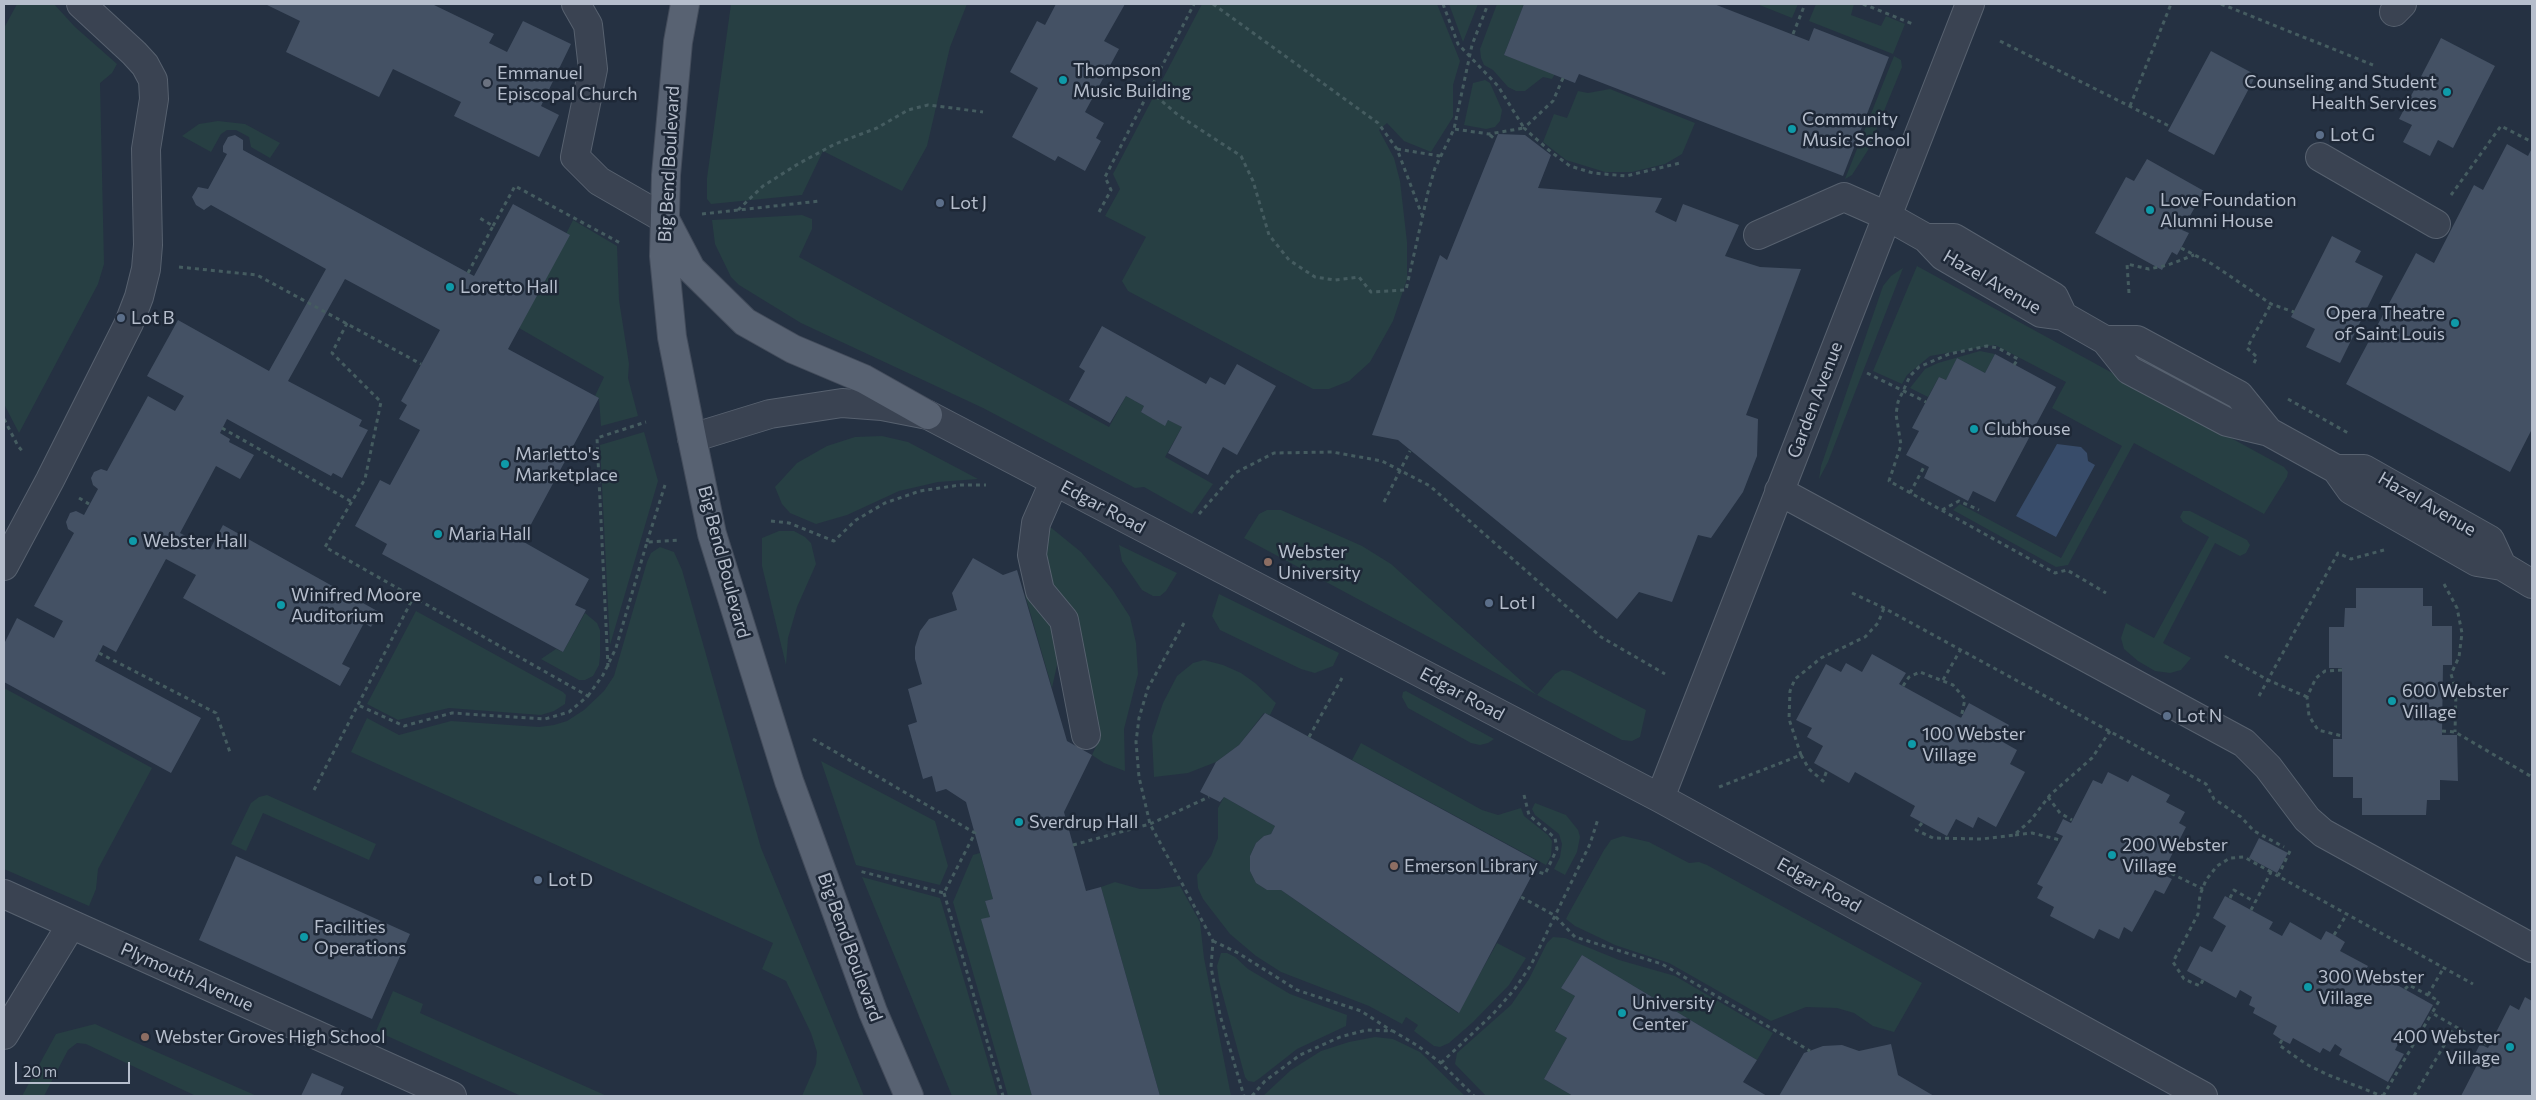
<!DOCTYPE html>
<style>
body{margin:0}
#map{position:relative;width:2536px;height:1100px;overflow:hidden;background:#253142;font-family:Commissioner,sans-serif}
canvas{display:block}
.frame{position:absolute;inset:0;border:5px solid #b6becc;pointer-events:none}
.scale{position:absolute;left:15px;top:1062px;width:115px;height:22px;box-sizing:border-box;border:2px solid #b6becc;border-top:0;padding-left:6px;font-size:15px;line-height:18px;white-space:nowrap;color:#b6becc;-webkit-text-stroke:4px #1e2837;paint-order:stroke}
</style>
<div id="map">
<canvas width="2536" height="1100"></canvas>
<div class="frame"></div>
<div class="scale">20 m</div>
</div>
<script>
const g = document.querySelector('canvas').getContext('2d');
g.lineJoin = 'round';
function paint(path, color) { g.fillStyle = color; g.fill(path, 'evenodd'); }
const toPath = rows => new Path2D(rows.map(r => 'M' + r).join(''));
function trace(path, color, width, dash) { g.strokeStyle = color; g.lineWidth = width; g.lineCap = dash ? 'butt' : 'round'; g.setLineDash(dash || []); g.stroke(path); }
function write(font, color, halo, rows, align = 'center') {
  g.font = font + ' Commissioner,sans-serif'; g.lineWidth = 5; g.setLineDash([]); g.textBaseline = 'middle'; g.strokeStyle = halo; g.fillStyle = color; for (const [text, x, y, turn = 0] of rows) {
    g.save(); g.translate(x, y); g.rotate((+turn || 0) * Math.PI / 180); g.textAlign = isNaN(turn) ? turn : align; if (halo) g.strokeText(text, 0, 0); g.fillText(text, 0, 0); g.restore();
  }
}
paint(toPath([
 [17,4,54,4,75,27,117,64,112,73,100,83,104,264,98,284,19,433,4,404,4,28],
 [731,4,967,4,950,47,927,146,902,191,823,151,802,195,711,204,707,199,707,178],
 [1202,4,1437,4,1460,61,1453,85,1453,117,1431,152,1404,141,1387,123,1379,130,1394,158,1400,181,1407,242,1407,279,1393,321,1370,362,1349,381,1329,389,1313,389,1128,291,1122,281,1146,237,1105,216,1120,189,1113,174],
 [1449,4,1478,4,1463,42],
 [1497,4,1524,4,1504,55,1555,74,1552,79,1543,77,1525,91,1516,91,1508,87,1493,70,1484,65,1481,58,1480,49],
 [1757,4,1798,4,1792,18],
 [1816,4,1854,4,1851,15,1881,26,1886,16,1905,24,1893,54,1809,21],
 [1894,56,1901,60,1902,67,1868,150,1852,175,1845,179],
 [1485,80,1490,83,1502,110,1500,121,1495,127,1486,129,1464,125,1473,83],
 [1610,89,1695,123,1682,154,1665,164,1632,172,1605,172,1566,160,1543,142,1554,114,1567,118,1578,91,1588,93],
 [218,121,245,124,280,143,270,158,251,147,249,137,236,130,227,130,221,134,211,152,182,136,199,124],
 [802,215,812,219,812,229,799,257,1109,427,1126,396,1144,406,1141,412,1165,425,1168,420,1182,427,1165,457,1213,484,1192,514,1144,487,1135,488,983,408,801,323,739,285,731,277,715,244,712,220],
 [573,220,617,246,619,300,629,364,628,378,638,416,601,426,599,398,595,396,604,377,519,328],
 [1917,266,2284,467,2288,472,2287,477,2264,514,2134,443,2068,565,2056,567,1953,510,1960,504,2061,558,2122,446,2052,408,2066,382,1995,345,1930,356,1907,375,1902,384,1873,371],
 [1903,268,1828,462,1819,479,1821,466,1883,286,1891,276],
 [1980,351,1995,354,1985,373,1957,358,1946,380,1939,377,1928,397,1910,388,1925,369,1938,363],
 [644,432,658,481,610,645,600,445],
 [882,436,908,442,978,479,938,482,899,491,847,515,816,524,790,513,782,504,775,487,797,463,827,446,855,437],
 [1267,510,1281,510,1362,546,1391,564,1537,695,1555,674,1562,670,1570,671,1646,710,1640,737,1632,741,1622,740,1537,695,1244,538,1259,514],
 [2183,511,2190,511,2247,540,2250,545,2246,553,2240,556,2215,543,2163,643,2191,658,2181,670,2170,673,2155,671,2138,661,2124,649,2121,638,2126,623,2154,638,2209,537,2183,522,2180,517],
 [1049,526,1081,552,1112,589,1130,617,1136,643,1138,674,1124,729,1125,771,1104,763,1092,755,1098,742,1073,616,1053,595,1044,548],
 [779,531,794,531,805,537,811,543,816,564,797,607,788,638,786,665,762,566,762,538],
 [1119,545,1177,573,1166,591,1160,596,1153,596,1142,590,1122,561],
 [660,547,674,552,682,570,761,848,864,1096,802,1096,816,1064,817,1052,811,1033,786,981,762,969,773,943,351,752,367,718,399,735,451,721,539,727,554,725,567,721,584,710,604,691,614,676,647,562,651,553],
 [1219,594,1339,653,1333,666,1315,673,1301,669,1220,630,1212,616],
 [1025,595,1031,598,1049,622,1055,640,1057,665,1052,688],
 [416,611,563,692,566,695,565,704,554,711,541,715,449,708,398,720,367,704],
 [585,613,597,623,600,630,600,656,599,665,593,676,585,680,579,680,541,659,556,649,563,652],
 [1204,660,1223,665,1241,673,1255,683,1276,703,1270,715,1264,713,1239,745,1216,762,1188,773,1154,777,1152,736,1163,703,1177,676,1193,663],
 [4,688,152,768,98,869,96,889,89,906,4,869],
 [1406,691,1494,739,1488,743,1480,745,1471,743,1408,708,1402,697,1403,692],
 [1361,743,1482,810,1498,815,1521,808,1524,816,1548,835,1552,841,1551,856,1546,865,1352,760],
 [821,761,935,821,948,866,940,885,856,865],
 [267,795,376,844,369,860,263,813,246,851,231,844,251,803,259,797],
 [1224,797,1275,826,1271,834,1264,836,1256,843,1250,856,1250,871,1256,883,1267,890,1281,890,1458,1013,1497,943,1526,958,1509,985,1473,1022,1449,1043,1440,1047,1434,1046,1414,1031,1418,1025,1406,1017,1402,1024,1369,1006,1281,972,1256,956,1230,934,1203,899,1198,888,1197,875,1211,856,1218,838,1218,808],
 [1535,803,1566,815,1578,830,1580,837,1577,852,1565,875,1554,869,1560,857,1562,844,1559,834,1535,815,1532,809],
 [1623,836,1649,842,1689,863,1699,862,1707,865,1922,983,1894,1032,1873,1026,1854,1013,1837,1008,1806,1007,1771,1021,1669,963,1615,945,1575,926,1566,919,1569,913,1604,850,1611,840],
 [980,853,993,899,985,901,990,917,982,920,1032,1096,1008,1096,953,902,973,855],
 [862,877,940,898,998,1096,952,1096],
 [1115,882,1140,889,1157,889,1180,886,1200,922,1204,958,1231,1096,1160,1096,1101,887],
 [1553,937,1565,938,1619,960,1675,976,1773,1033,1757,1060,1582,955,1561,988,1575,996,1555,1030,1567,1038,1544,1079,1573,1096,1486,1096,1455,1064,1457,1053,1511,1005,1529,979,1547,943],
 [1221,953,1227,953,1235,957,1248,969,1290,994,1347,1015,1346,1026,1297,1049,1260,1078,1254,1082,1248,1081,1245,1077,1219,981,1217,966],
 [393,991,423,1004,420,1013,607,1096,521,1096,376,1031],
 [95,1024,159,1053,257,1096,196,1096,86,1044,77,1043,68,1050,44,1096,22,1096,56,1034],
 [1375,1037,1393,1039,1420,1052,1465,1096,1263,1096,1291,1070,1321,1051,1349,1042]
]), '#273f43');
paint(toPath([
 [2057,444,2081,447,2087,453,2088,461,2095,465,2056,537,2016,516]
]), '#384c6a');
paint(toPath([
 [265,4,432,4,494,34,489,43,507,52,523,21,571,44,541,106,559,115,539,157,454,116,461,102,393,69,379,97,286,52,300,21],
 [1056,4,1125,4,1104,41,1119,49,1085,112,1104,123,1096,138,1101,141,1085,171,1058,156,1055,161,1012,137,1038,88,1010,72,1037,21,1045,25],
 [1524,4,1714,4,1809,41,1814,28,1889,57,1843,176,1579,74,1575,83,1504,55],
 [2441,38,2495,66,2453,148,2438,140,2430,156,2403,142,2412,125,2399,119],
 [2211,51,2256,75,2214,155,2168,131],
 [1498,134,1525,135,1551,155,1538,188,1662,198,1655,212,1676,222,1683,204,1739,225,1725,256,1760,267,1801,269,1746,415,1758,419,1757,456,1743,492,1711,538,1698,535,1672,602,1639,592,1617,619,1398,440,1372,435,1440,255,1447,260],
 [235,135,243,140,243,150,474,276,513,204,570,235,508,349,599,398,522,541,589,579,575,605,586,610,563,652,382,554,387,544,355,526,380,480,390,485,420,430,399,419,407,405,401,401,440,330,345,279,288,381,362,420,359,426,368,430,342,478,333,473,331,476,227,419,220,433,230,439,229,442,254,455,240,479,216,466,180,533,210,549,223,525,379,612,371,627,364,623,342,664,350,668,340,686,183,598,196,575,166,559,116,652,103,645,95,661,201,718,171,773,4,682,4,644,17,618,54,638,63,621,34,606,74,533,68,529,66,522,70,513,76,511,84,515,98,489,93,485,91,478,94,472,101,469,107,471,148,396,175,411,184,396,147,376,178,320,269,371,326,269,211,205,204,210,196,205,192,197,198,187,208,189,227,154,223,152,223,146,228,137],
 [2507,144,2528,156,2532,148,2532,429,2510,472,2346,384,2416,253,2434,263,2474,185,2483,190],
 [2147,159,2204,191,2182,230,2189,233,2181,248,2177,255,2172,252,2162,270,2095,233,2126,177,2134,181],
 [2332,236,2361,251,2355,262,2383,276,2340,363,2306,347,2315,329,2291,317],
 [1102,326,1206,384,1210,377,1225,385,1237,364,1276,386,1237,455,1223,447,1208,475,1168,453,1182,427,1168,420,1165,426,1141,412,1144,406,1126,396,1110,423,1069,400,1085,371,1079,367],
 [1995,354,2056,387,1995,502,1973,491,1968,501,1924,478,1929,467,1906,455,1919,431,1912,428,1939,377,1946,380,1957,358,1985,373],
 [973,558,1003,575,1017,570,1067,741,1092,755,1064,812,1086,891,1101,887,1160,1096,1032,1096,981,919,990,917,985,901,993,899,966,802,946,789,936,792,932,776,923,779,908,725,917,722,908,689,922,684,915,659,915,647,920,631,929,619,957,610,952,593],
 [2356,588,2423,588,2423,606,2432,606,2432,626,2452,626,2452,665,2443,665,2442,735,2457,735,2458,781,2440,780,2440,800,2427,800,2426,815,2362,815,2362,798,2353,798,2353,777,2333,777,2333,739,2342,739,2342,668,2329,668,2329,627,2344,627,2345,608,2356,608],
 [1872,654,1906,673,1899,684,1961,718,1969,703,2009,725,2001,741,2017,750,2010,764,2025,772,1996,827,1978,817,1973,828,1956,819,1947,836,1910,816,1915,806,1855,772,1849,783,1814,763,1823,746,1807,737,1812,728,1796,720,1826,664,1841,672,1846,663,1862,672],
 [1265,713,1539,862,1459,1013,1281,890,1267,890,1256,883,1250,871,1250,856,1256,843,1264,836,1271,834,1275,826,1224,797,1220,802,1200,792,1216,762,1239,745],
 [2108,772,2128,782,2132,775,2170,795,2166,802,2185,812,2179,823,2186,827,2162,874,2172,879,2164,894,2155,890,2132,932,2124,927,2119,939,2099,929,2094,939,2050,916,2054,907,2037,898,2043,887,2037,884,2063,836,2056,833,2063,819,2071,823,2093,780,2102,784],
 [2259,838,2288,853,2277,873,2249,858],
 [236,856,410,934,372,1019,199,940],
 [2225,896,2273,922,2269,929,2282,936,2290,922,2321,940,2326,931,2334,935,2345,942,2340,951,2368,966,2362,976,2377,984,2381,976,2433,1005,2418,1032,2407,1027,2395,1050,2404,1054,2388,1082,2339,1055,2342,1049,2335,1044,2330,1052,2323,1048,2320,1053,2293,1038,2290,1044,2282,1040,2273,1034,2277,1026,2253,1013,2255,1008,2249,1005,2252,997,2240,990,2236,998,2187,971,2200,946,2212,952,2226,926,2213,918],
 [1582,955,1757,1060,1743,1082,1767,1096,1573,1096,1544,1079,1567,1038,1555,1031,1575,996,1561,988],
 [2525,997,2532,1001,2532,1096,2461,1096,2479,1061,2473,1058,2480,1044,2488,1048,2510,1005,2519,1010],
 [1891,1044,1898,1075,1934,1096,1779,1096,1804,1053,1823,1046,1842,1045,1859,1051],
 [312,1073,344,1087,340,1096,301,1096]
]), '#445164');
const minor = toPath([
 [576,4,588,25,593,69,575,157,599,181,665,219],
 [2394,12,2402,4],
 [2320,157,2436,224],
 [1758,235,1844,197,1887,216,1926,238,1943,256,2041,313,2063,316,2105,340,2129,370,2227,422,2269,432,2336,469,2351,490,2477,562,2502,566,2532,584],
 [1926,238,1954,238,2054,297,2063,316],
 [2105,340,2137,340,2239,395,2269,432],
 [692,438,770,414,842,403,882,406,928,415,1660,798,2203,1096],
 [2336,469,2364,469,2490,540,2502,566],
 [1054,482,1036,523,1032,555,1040,591,1064,620,1086,735],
 [1779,491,2244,743,2268,767,2307,819,2323,833,2532,948],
 [4,566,50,480,129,323,139,297,146,269,148,245,146,149,154,99,153,80,145,65,134,53,81,4],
 [1660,798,1970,4],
 [4,894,452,1096],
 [4,1035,71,925]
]);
const major = toPath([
 [685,4,678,42,666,175,664,256,672,337,692,438,712,534,789,781,873,1012,909,1096],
 [667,223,691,269,745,322,793,349,864,379,928,415]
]);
trace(minor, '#57616f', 30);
trace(major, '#434c5b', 30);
trace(toPath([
 [1213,4,1378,123,1397,149,1422,215],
 [1443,4,1458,44,1498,86,1524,128,1489,134,1454,129],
 [1863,4,1913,24],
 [2221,4,2373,65],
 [1793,34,1805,4],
 [2000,41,2171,127],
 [1563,78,1553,101,1524,128,1551,152,1570,166,1593,173,1626,176,1680,163],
 [1150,91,1178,115,1241,156,1253,181,1269,235,1289,260,1315,277,1335,280,1359,277,1371,292,1406,290,1428,192,1435,168,1454,129,1472,45,1488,4],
 [2130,106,2171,4],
 [1490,135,1496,140],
 [1397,149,1440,156],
 [2451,195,2501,126,2532,142],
 [738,210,763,186,798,164,835,144,877,128,908,110,928,105,983,112],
 [1099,212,1111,190,1105,177,1194,4],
 [702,214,820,201],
 [493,226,515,186,622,244],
 [2181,248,2212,264,2271,304,2294,312],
 [179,267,257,275,421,364],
 [468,273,493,226,478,217],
 [2129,293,2127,264,2149,269,2168,265,2194,255],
 [347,323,332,353,381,402,365,479,325,547,588,696,569,712,545,719,452,713,404,726,358,705],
 [2254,363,2257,357,2247,348,2271,304],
 [2014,365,2018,359,1998,348,1987,346,1949,354,1919,367,1910,376,1898,402,1896,414,1901,445,1889,481,2055,573,2067,570,2106,593],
 [1867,373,1926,402],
 [2288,399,2348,433],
 [4,419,18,446,24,453],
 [222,428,352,502],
 [1910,493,1925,465],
 [79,498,89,504],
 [1384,502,1410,451],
 [1942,510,1959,501,1979,510],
 [1199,514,1235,473,1274,453,1332,452,1382,461,1430,486,1601,637,1665,674],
 [771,521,789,523,834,541,856,520,885,503,920,491,960,485,986,485],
 [647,542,665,485],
 [2444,584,2457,608,2462,633,2459,657,2451,674,2456,691,2455,732],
 [1852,593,1884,608,2206,784,2214,799,2241,817,2254,831,2284,847],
 [1184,623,1148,688,1139,718,1136,742,1139,777,1150,824,1213,941,1211,967,1220,1015,1244,1096],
 [99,653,216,713,231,755],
 [2225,656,2268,680,2307,697],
 [608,667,597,438,646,422],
 [2342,670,2325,671,2316,678,2307,697,2309,716,2318,730,2342,736],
 [1943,680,1961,649],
 [1903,686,1909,677,1920,672,1953,685,1965,699,1961,718],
 [588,696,603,675,616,648,647,542,680,540],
 [2259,696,2338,553,2351,559,2384,550],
 [2442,731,2455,732,2532,777],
 [1309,737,1342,678],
 [813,739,975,833,944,893,859,871],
 [1801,755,1809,769,1823,781,1827,770],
 [1719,787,1801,755,1789,719,1790,691,1795,679,1821,658,1865,637,1878,623,1884,608],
 [314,790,413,598],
 [1524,795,1529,815,1555,838,1557,849,1545,874,1535,871],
 [2048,797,2060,813,2072,820],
 [1922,823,1916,830,1933,838,1982,839,2014,835,2031,820,2050,795,2092,758,2110,731],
 [2015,835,2032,833,2060,840],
 [1073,845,1150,824,1209,797],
 [2290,851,2278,876,2473,984],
 [2164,870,2203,889],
 [944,893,1003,1096],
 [1521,897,1554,915,1575,937,1662,964,1810,1051],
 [2230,898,2234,890,2255,902],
 [2251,910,2271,872,2278,876],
 [2334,935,2347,914],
 [1213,941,1238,953,1297,990,1361,1011,1392,1031],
 [2203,980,2200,986,2184,979,2173,962,2198,914,2200,895,2206,880,2217,866,2230,858,2244,857,2271,872],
 [2405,989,2409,985,2439,1001,2432,1013,2489,1046],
 [2428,995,2444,967],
 [2282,1040,2279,1045,2306,1064,2326,1074,2382,1096],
 [1441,1063,1493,1014,1514,990,1531,965,1590,844,1598,819],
 [1252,1096,1265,1081,1300,1055,1340,1037,1367,1030,1393,1031,1418,1046,1441,1063,1474,1096],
 [2383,1096,2432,1013],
 [2414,1096,2455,1027]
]), '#455c60', 3, [4, 4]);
trace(minor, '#3a4352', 28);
trace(major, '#586272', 28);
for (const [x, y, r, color] of [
 [1063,80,5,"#0f9aa8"],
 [487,83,5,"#6b7280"],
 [2447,92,5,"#0f9aa8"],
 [1792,129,5,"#0f9aa8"],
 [2320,135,5,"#5c6f8a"],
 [940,203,5,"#5c6f8a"],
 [2150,210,5,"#0f9aa8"],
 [450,287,5,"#0f9aa8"],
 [121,318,5,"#5c6f8a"],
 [2455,323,5,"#0f9aa8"],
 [1974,429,5,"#0f9aa8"],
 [505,464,5,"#0f9aa8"],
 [438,534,5,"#0f9aa8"],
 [133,541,5,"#0f9aa8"],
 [1268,562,5,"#8d6e63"],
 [1489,603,5,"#5c6f8a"],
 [281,605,5,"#0f9aa8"],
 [2392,701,5,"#0f9aa8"],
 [2167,716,5,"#5c6f8a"],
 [1912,744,5,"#0f9aa8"],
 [1019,822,5,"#0f9aa8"],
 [2112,855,5,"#0f9aa8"],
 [1394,866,5,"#8d6e63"],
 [538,880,5,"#5c6f8a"],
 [304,937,5,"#0f9aa8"],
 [2308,987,5,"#0f9aa8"],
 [1622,1013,5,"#0f9aa8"],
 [145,1037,5,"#8d6e63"],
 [2510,1047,5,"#0f9aa8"]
]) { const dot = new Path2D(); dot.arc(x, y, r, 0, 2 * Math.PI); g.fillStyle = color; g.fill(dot); trace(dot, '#1e2837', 2); }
write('18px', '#b6becc', '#1e2837', [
 ["Thompson",1073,70],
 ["Music Building",1073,91],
 ["Emmanuel",497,73],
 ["Episcopal Church",497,94],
 ["Counseling and Student",2437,82,"right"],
 ["Health Services",2437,103,"right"],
 ["Community",1802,119],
 ["Music School",1802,140],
 ["Lot G",2330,135],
 ["Love Foundation",2160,200],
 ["Alumni House",2160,221],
 ["Lot J",950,203],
 ["Loretto Hall",460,287],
 ["Opera Theatre",2445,313,"right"],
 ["of Saint Louis",2445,334,"right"],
 ["Lot B",131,318],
 ["Clubhouse",1984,429],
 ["Marletto's",515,454],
 ["Marketplace",515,475],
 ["Maria Hall",448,534],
 ["Webster Hall",143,541],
 ["Webster",1278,552],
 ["University",1278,573],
 ["Winifred Moore",291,595],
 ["Auditorium",291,616],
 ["Lot I",1499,603],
 ["600 Webster",2402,691],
 ["Village",2402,712],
 ["Lot N",2177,716],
 ["100 Webster",1922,734],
 ["Village",1922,755],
 ["Sverdrup Hall",1029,822],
 ["200 Webster",2122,845],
 ["Village",2122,866],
 ["Emerson Library",1404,866],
 ["Lot D",548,880],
 ["Facilities",314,927],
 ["Operations",314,948],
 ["300 Webster",2318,977],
 ["Village",2318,998],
 ["University",1632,1003],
 ["Center",1632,1024],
 ["Webster Groves High School",155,1037],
 ["400 Webster",2500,1037,"right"],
 ["Village",2500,1058,"right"]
], 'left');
write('18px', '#b6becc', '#1e2837', [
 ["Big Bend Boulevard",669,164,-87],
 ["Hazel Avenue",1992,282,30],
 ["Garden Avenue",1815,400,-69],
 ["Hazel Avenue",2427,504,30],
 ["Edgar Road",1103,507,28],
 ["Big Bend Boulevard",724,562,75],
 ["Edgar Road",1462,694,28],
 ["Edgar Road",1819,885,29],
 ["Big Bend Boulevard",850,947,70],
 ["Plymouth Avenue",187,977,24]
]);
</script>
